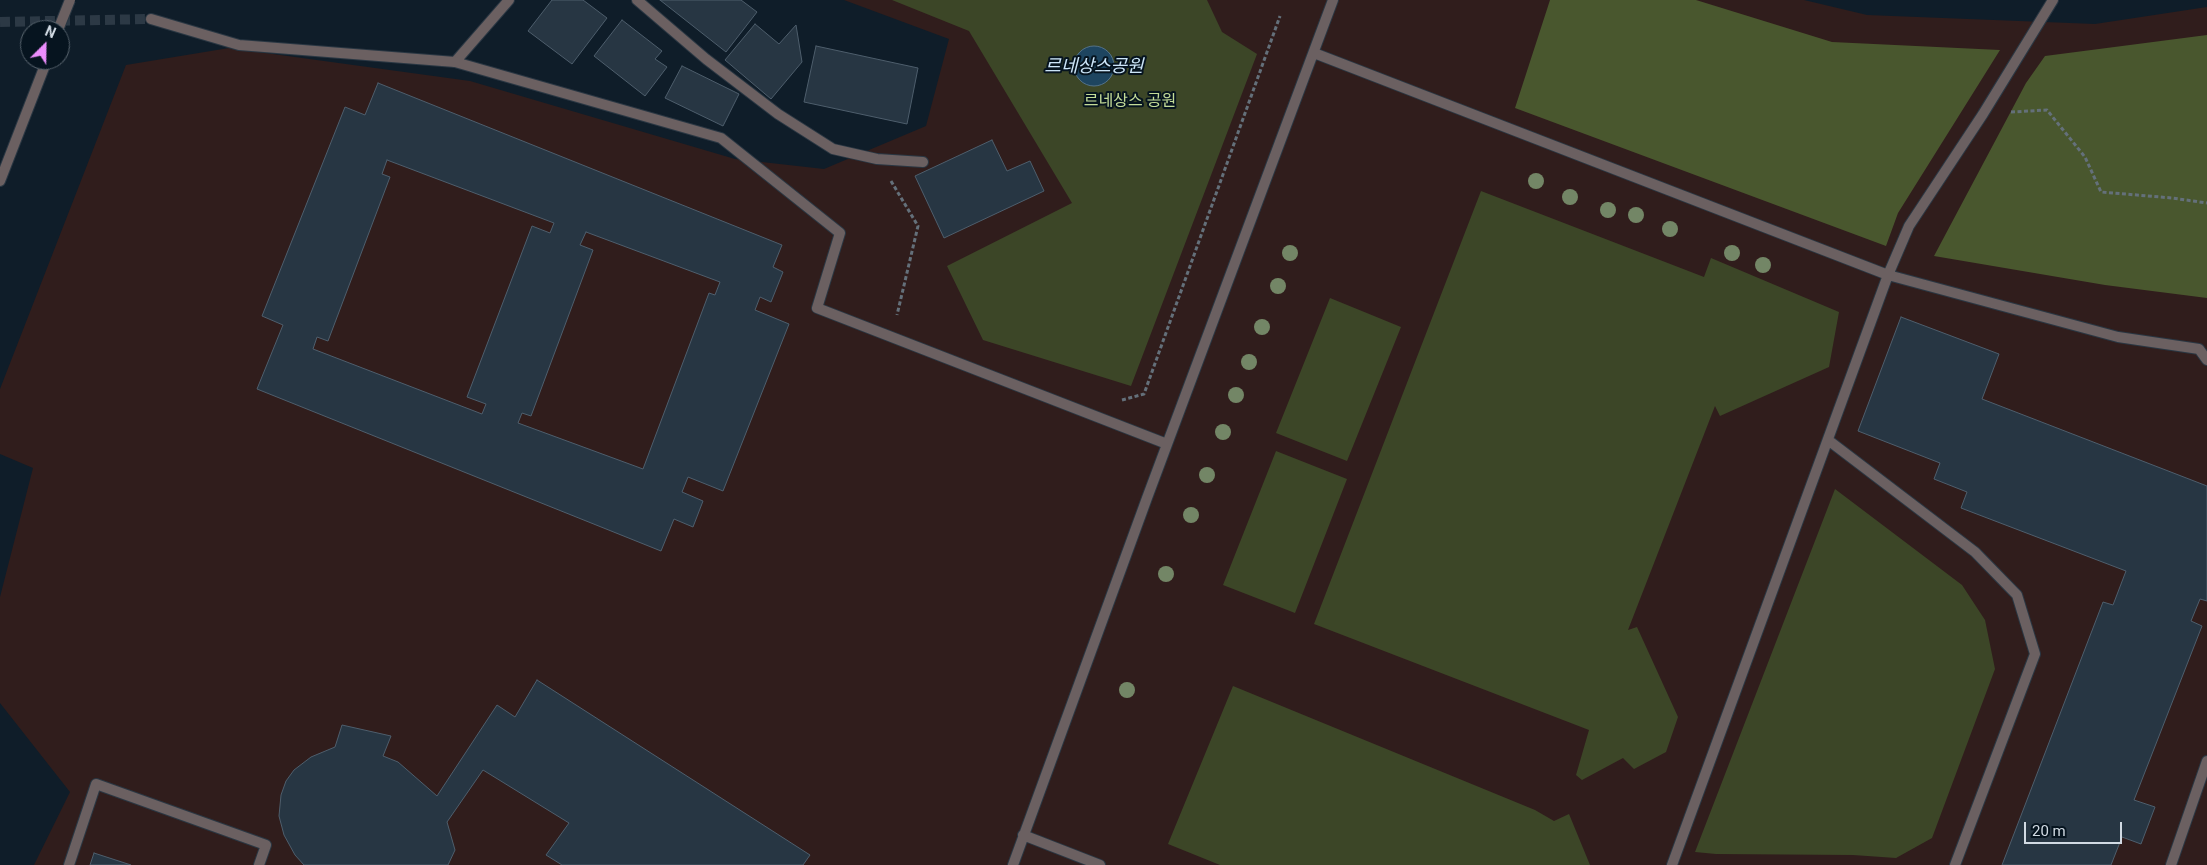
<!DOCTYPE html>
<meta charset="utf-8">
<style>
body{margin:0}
#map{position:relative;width:2207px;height:865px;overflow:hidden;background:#0f1d29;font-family:Roboto,sans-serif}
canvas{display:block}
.north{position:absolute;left:20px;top:20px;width:50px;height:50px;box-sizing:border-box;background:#06141f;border:1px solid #57636d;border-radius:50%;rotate:23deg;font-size:14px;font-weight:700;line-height:20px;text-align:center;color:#d1dae3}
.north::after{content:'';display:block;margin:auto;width:18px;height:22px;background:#eb8dfc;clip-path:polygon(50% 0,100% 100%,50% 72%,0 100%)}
.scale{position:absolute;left:2024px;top:822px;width:98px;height:22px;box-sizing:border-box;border:2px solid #d1dae3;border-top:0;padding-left:6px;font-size:15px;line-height:18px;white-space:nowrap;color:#d1dae3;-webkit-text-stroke:4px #06141f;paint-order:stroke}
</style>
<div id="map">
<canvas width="2207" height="865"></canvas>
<div class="north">N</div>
<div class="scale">20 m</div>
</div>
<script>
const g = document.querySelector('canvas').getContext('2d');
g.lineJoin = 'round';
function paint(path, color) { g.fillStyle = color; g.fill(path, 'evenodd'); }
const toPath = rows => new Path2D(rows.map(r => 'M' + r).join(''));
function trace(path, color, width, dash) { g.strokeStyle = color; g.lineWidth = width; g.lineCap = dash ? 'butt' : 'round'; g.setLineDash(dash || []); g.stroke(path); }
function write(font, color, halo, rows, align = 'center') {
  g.font = font + ' Roboto,"Noto Sans KR",sans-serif'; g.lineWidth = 4; g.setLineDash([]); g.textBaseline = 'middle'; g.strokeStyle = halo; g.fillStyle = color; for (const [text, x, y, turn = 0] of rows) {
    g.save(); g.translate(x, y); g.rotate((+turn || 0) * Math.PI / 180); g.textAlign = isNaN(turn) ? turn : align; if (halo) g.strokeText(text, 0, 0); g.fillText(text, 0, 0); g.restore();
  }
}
paint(toPath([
 [844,0,1804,0,1867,15,2095,24,2207,7,2207,865,34,865,70,792,0,703,0,597,33,468,0,454,0,389,126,65,229,48,470,81,735,159,824,169,926,126,949,39]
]), '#301d1c');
paint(toPath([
 [892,0,1207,0,1222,32,1257,54,1131,386,983,340,947,266,1072,203,969,31],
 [1481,191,1704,277,1711,258,1839,312,1829,367,1720,416,1715,406,1628,630,1637,627,1678,717,1666,752,1634,769,1623,758,1582,780,1576,775,1589,730,1314,624],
 [1330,298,1401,327,1347,461,1276,433],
 [1276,451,1347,479,1295,613,1223,585],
 [1835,489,1962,585,1985,620,1995,669,1932,838,1896,858,1853,855,1716,854,1695,852],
 [1233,686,1535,810,1554,821,1569,814,1590,865,1220,865,1168,844]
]), '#3c4627');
paint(toPath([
 [1550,0,1696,0,1832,42,2000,50,1898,213,1886,246,1515,108],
 [2207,35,2207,298,2105,285,1934,256,2026,83,2045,56]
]), '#49572e');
const water = toPath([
 '1074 66a20 20 0 1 1 40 0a20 20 0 1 1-40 0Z'
]);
paint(water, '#1e4560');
trace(water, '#547287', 1);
const building = toPath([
 [552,0,583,0,607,18,572,64,528,31,552,0],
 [660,0,741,0,757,12,726,52,660,0],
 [622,20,662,51,655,59,667,67,645,96,594,56,622,20],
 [755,24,779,44,796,25,802,62,771,99,725,60,755,24],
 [816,46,918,68,907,124,804,102,816,46],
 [682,66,739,94,723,126,665,98,682,66],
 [378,83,782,245,773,267,783,272,771,302,760,297,755,310,789,324,723,491,688,477,682,492,703,501,693,527,674,519,661,551,257,389,283,325,262,316,345,107,365,115,378,83],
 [387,160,554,223,550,233,532,226,467,397,486,404,482,414,313,349,317,337,328,341,390,177,382,174,387,160],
 [586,232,720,282,715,295,709,293,643,469,518,423,522,413,531,416,593,250,580,245,586,232],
 [992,140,1007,171,1030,161,1044,191,944,238,915,176,992,140],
 [1901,317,1999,354,1982,399,2207,486,2207,601,2200,599,2191,621,2202,626,2134,800,2155,807,2141,844,2122,837,2111,865,2002,865,2103,602,2113,605,2126,571,1961,508,1967,492,1934,479,1940,463,1858,431,1901,317],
 [537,680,810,855,803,865,562,865,546,855,569,823,483,770,447,822,455,850,448,865,304,865,295,855,284,835,279,816,281,795,286,781,294,770,311,757,335,747,342,725,391,736,383,756,398,762,437,796,497,705,515,717,537,680],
 [94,853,131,865,90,865,94,853]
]);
paint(building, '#273643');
trace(building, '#4e5e6c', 1);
trace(toPath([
 [0,22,151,19]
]), '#2c3945', 10, [10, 5]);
const service = toPath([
 [509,0,455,62,721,138,840,233,817,308,1167,444],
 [637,0,706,59,778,114,833,149,877,159,923,162],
 [2053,0,1983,114,1909,226,1888,275,2118,337,2199,349,2207,360],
 [1314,53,1888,275,1672,865],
 [1828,440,1975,552,2017,595,2035,654,1955,865],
 [1023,835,1100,865],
 [69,865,96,784,266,845,259,865],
 [1013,865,1147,498,1333,0],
 [2171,865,2207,761]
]);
const minor = toPath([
 [151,19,239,45,455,62]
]);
const tertiary = toPath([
 [0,181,47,60]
]);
trace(service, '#2a3743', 12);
trace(minor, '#2a3743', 12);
trace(tertiary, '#2a3743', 12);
trace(toPath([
 [2011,112,2047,110,2085,157,2101,192,2172,198,2207,203],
 [891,181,918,226,897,315],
 [1122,400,1144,394,1280,16]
]), '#64707a', 3, [4, 2.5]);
trace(service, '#6b6061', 10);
trace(minor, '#6b6061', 10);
trace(tertiary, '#6b6061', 10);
const tertiaryBridge = toPath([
 [58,30,70,0]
]);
trace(tertiaryBridge, '#2a3743', 12, []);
trace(tertiaryBridge, '#6b6061', 10);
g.fillStyle = '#738666';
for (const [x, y] of [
 [1536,181],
 [1570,197],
 [1608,210],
 [1636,215],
 [1670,229],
 [1290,253],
 [1732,253],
 [1763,265],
 [1278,286],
 [1262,327],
 [1249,362],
 [1236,395],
 [1223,432],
 [1207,475],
 [1191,515],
 [1166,574],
 [1127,690]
]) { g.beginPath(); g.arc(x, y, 8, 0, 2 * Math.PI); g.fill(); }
write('16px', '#c4dc98', '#06141f', [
 ["르네상스 공원",1130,102]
]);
write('italic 18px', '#cce5f8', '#06141f', [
 ["르네상스공원",1094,67]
]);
</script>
